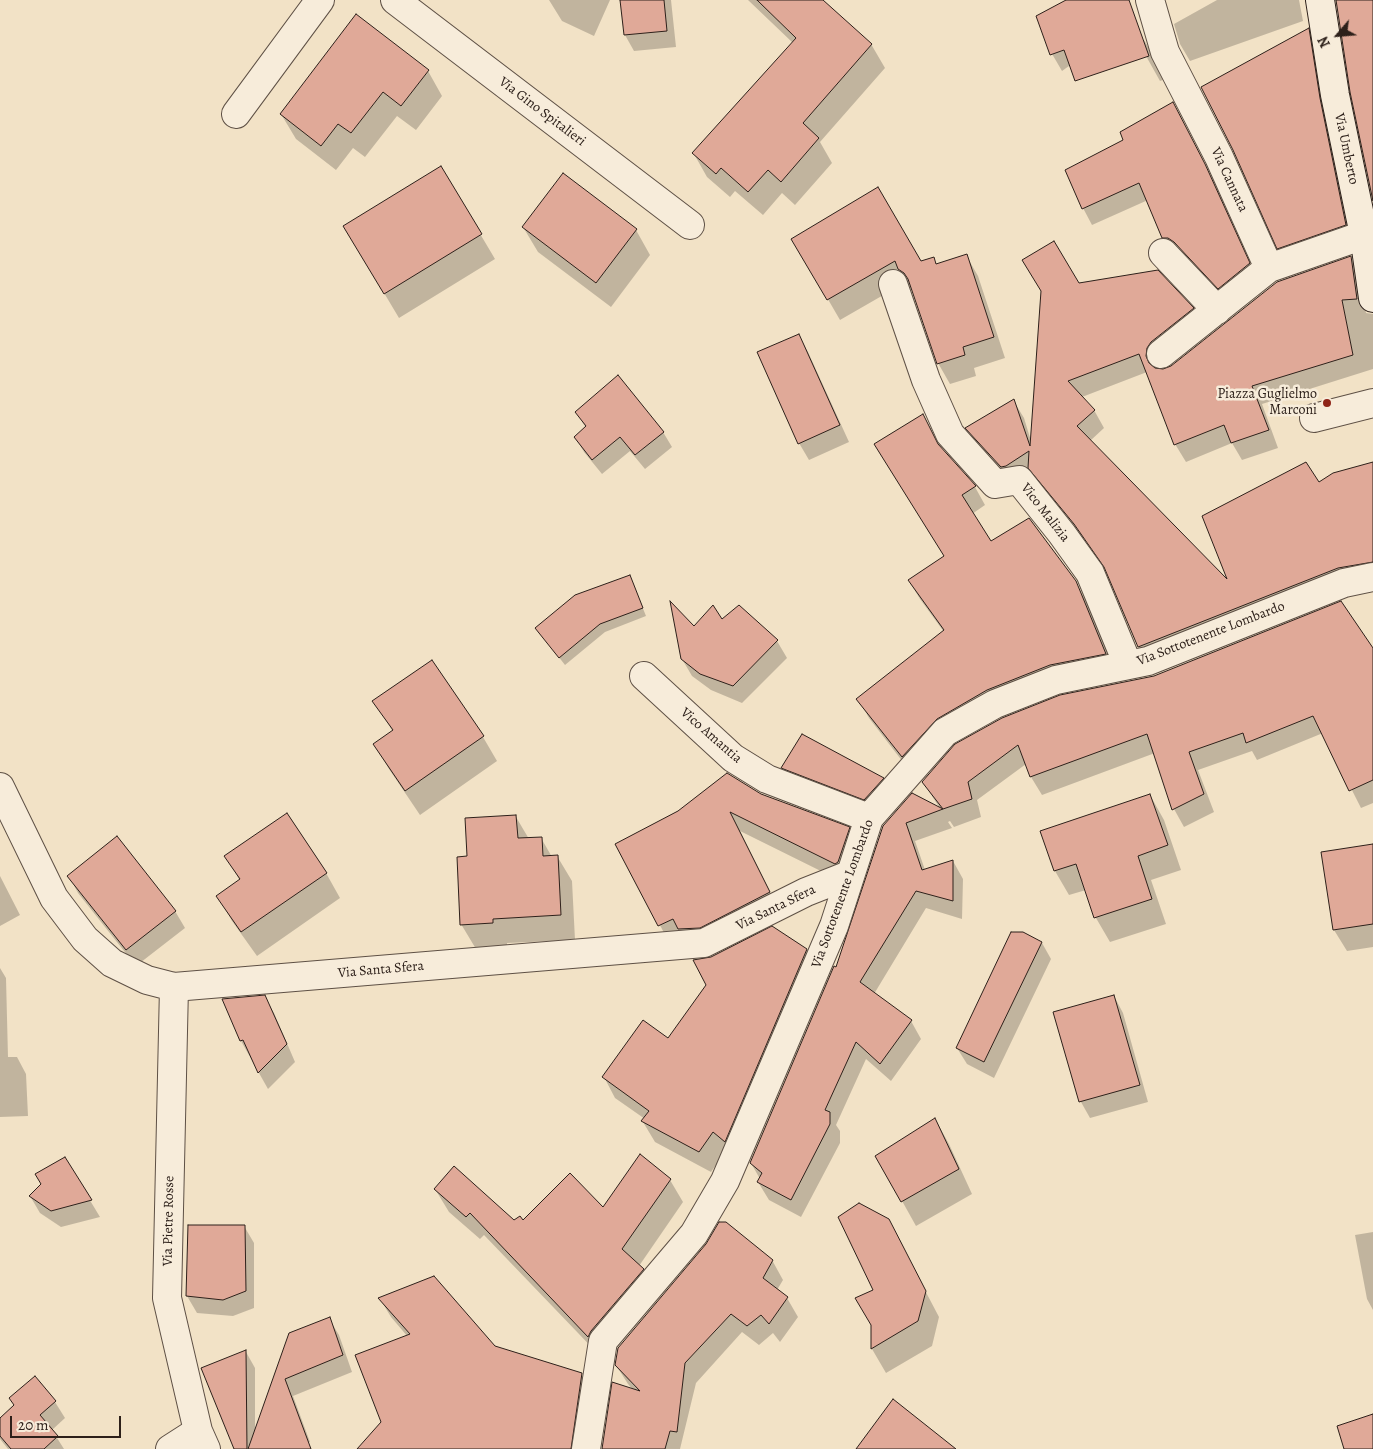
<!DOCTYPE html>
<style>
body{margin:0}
#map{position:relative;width:1373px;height:1449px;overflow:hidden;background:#f2e2c6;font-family:Alegreya,serif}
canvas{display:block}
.north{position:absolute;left:1313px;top:10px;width:50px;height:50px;-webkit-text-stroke:4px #f7ecda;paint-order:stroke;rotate:243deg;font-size:14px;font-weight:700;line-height:20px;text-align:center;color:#2d201a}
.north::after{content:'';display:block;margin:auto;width:18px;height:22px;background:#2d201a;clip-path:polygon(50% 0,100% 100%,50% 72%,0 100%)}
.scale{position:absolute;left:10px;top:1416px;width:111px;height:22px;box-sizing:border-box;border:2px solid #2d201a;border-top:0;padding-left:6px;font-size:15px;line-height:18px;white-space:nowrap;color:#2d201a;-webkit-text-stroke:4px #f7ecda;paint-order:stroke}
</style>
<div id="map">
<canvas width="1373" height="1449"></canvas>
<div class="north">N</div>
<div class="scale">20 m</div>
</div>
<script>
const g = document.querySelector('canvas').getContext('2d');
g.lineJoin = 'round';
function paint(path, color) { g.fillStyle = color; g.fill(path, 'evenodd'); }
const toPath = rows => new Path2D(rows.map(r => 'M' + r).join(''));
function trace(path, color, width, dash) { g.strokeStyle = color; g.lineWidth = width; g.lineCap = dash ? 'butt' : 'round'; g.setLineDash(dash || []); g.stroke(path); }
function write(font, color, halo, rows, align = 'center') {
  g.font = font + ' Alegreya,serif'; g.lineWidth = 5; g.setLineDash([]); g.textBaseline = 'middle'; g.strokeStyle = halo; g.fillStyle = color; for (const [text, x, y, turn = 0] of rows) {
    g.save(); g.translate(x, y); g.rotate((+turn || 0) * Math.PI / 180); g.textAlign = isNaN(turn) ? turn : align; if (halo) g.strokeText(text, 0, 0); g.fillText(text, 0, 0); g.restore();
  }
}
paint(toPath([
 [549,0,610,0,594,36,562,21],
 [621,0,671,0,676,47,634,51,625,35],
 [748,0,821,0,871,44,885,68,820,142,832,163,795,205,782,193,763,215,735,191,730,197,707,177,694,154,793,43],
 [1069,0,1071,0,1094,48,1062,71,1048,47],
 [1217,0,1299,0,1303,21,1190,61,1180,44,1174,24],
 [1309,32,1317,45,1354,241,1288,264,1278,248],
 [1144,40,1159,65,1163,80,1160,81,1146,56,1140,43],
 [428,71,442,96,416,130,397,116,365,157,353,148,336,170,296,139,281,114],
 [1182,121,1214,182,1258,281,1228,304,1173,254,1163,237,1148,200,1092,225,1083,208],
 [441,168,495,259,399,318,359,251],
 [523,227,636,230,650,255,611,307,538,252],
 [793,239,921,263,933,259,937,265,966,255,978,276,1005,358,974,368,976,376,950,384,938,363,913,292,906,282,840,320],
 [1351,258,1361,275,1366,313,1373,314,1373,369,1262,404,1278,448,1242,460,1232,443,1186,462,1175,444,1147,372,1082,397,1094,410,1104,428,1090,441,1230,584,1319,484,1373,463,1373,581,1149,664,1139,647,1109,574,1086,542,1040,486,1033,473,1016,484,1012,485,977,446,967,428,1013,400,1024,418,1031,441,1078,284,1193,309,1203,326,1156,366,1156,370,1164,371],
 [799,335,808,352,849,442,809,460,799,443],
 [576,412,663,432,672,447,645,469,630,451,602,474,584,452,575,437,586,428],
 [922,415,940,449,975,487,985,505,972,514,991,543,1075,581,1086,601,1116,672,1061,684,948,737,913,775,869,718,858,699,944,632,920,599,909,581,945,557],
 [630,576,646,616,605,632,565,665,536,628],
 [739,606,777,641,787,658,742,703,711,690,692,676,682,659,694,628,721,621],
 [1373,650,1373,803,1361,808,1323,733,1257,760,1252,751,1198,770,1214,812,1184,827,1174,809,1155,753,1042,795,1031,777,1026,764,977,800,981,817,954,827,950,821,948,822,952,828,915,841,925,870,953,861,963,879,962,919,926,908,874,994,911,1021,921,1039,891,1081,866,1059,836,1125,840,1131,840,1143,801,1217,769,1200,758,1182,760,1179,751,1163,912,795,941,810,923,782,956,745],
 [431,662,483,737,497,761,420,815,389,769,375,745,393,732,374,701],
 [782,768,883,779,892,795,874,816,792,784],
 [761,795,849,828,861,849,847,884,740,831,781,914,671,946,617,844],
 [1150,795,1164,820,1181,870,1151,880,1166,924,1110,942,1096,918,1086,890,1069,895,1055,871,1042,831],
 [516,817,529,839,541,838,552,857,557,856,572,881,575,940,507,943,507,947,476,949,461,924,468,858],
 [1373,845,1373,947,1347,951,1334,930],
 [226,856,326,873,340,898,257,956,232,921,218,896,240,881],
 [0,876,20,915,0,926],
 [69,876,175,911,185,928,136,966,78,893],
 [1042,943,1051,959,994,1078,967,1064,957,1048],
 [806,949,818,970,725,1152,711,1172,655,1142,643,1122,645,1119,615,1098,604,1077,668,1040],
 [0,968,6,978,8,1057,17,1057,26,1074,28,1116,0,1117],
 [264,996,274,1013,295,1062,268,1089,241,1041],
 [1114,996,1123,1013,1148,1102,1090,1118,1081,1102,1055,1013],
 [935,1119,949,1144,972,1194,916,1226,877,1156],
 [65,1159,100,1217,61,1227,40,1213,30,1196],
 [670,1180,683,1202,639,1266,643,1269,656,1292,602,1358,484,1235,480,1239,449,1212,435,1189,514,1222,603,1209],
 [888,1220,939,1317,932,1346,886,1373,872,1349,873,1326],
 [244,1226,254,1243,254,1308,233,1316,197,1313,187,1296],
 [1373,1232,1373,1310,1367,1299,1355,1235],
 [772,1260,783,1280,777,1290,787,1298,798,1317,780,1342,773,1333,759,1345,742,1332,696,1383,680,1449,603,1449,633,1390,628,1384,616,1365],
 [380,1299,495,1347,581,1374,592,1393,584,1449,359,1449,420,1416,408,1337,391,1317],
 [329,1319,339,1335,352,1372,293,1396,310,1442,293,1449,235,1449,246,1352,255,1368,255,1430,290,1334],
 [34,1378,55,1402,65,1418,52,1430,64,1449,8,1449,0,1439,0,1419,15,1406]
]), '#0003');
const building = toPath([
 [620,0,664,0,667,31,624,35,620,0],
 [757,0,823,0,872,44,803,123,819,138,781,182,768,170,748,192,721,168,716,174,692,153,796,38,757,0],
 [1066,0,1129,0,1149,56,1075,81,1064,50,1050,55,1036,16,1066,0],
 [1336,0,1373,0,1373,201,1350,92,1336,0],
 [356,14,429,70,401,106,383,92,351,133,338,124,321,146,280,114,356,14],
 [1309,28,1320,98,1346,225,1277,249,1233,150,1201,87,1309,28],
 [1173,102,1205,164,1250,263,1218,289,1174,242,1168,238,1162,238,1139,183,1082,209,1065,170,1123,140,1120,132,1173,102],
 [441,166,482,234,384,294,343,226,441,166],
 [563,173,637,229,596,283,522,227,563,173],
 [878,187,921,261,934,257,936,264,967,254,994,337,963,347,965,355,937,364,908,279,904,273,898,269,895,261,827,300,791,239,878,187],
 [1054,241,1079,283,1158,270,1194,308,1151,342,1147,348,1146,356,1149,363,1155,368,1163,369,1171,366,1277,282,1351,256,1357,299,1342,300,1353,355,1252,386,1269,430,1231,443,1224,425,1174,445,1139,354,1068,381,1095,410,1077,426,1227,579,1202,516,1306,462,1319,482,1333,473,1373,462,1373,562,1338,568,1138,647,1104,567,1074,524,1028,468,1029,451,1006,466,1001,467,965,428,1014,399,1030,446,1041,291,1022,260,1054,241],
 [799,334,840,425,798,444,757,352,799,334],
 [618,375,664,432,635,455,620,437,592,460,574,437,586,426,575,412,618,375],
 [923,414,938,444,976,486,962,495,991,541,1029,518,1076,581,1106,654,1050,665,987,690,937,719,902,757,856,699,944,630,908,580,944,556,874,444,923,414],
 [630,575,643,608,600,624,559,658,535,628,575,595,630,575],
 [670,601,694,626,713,605,722,619,739,605,778,640,733,686,700,674,681,659,670,601],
 [1341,601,1373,648,1373,780,1349,791,1313,716,1246,743,1243,733,1189,752,1204,794,1172,810,1147,734,1030,777,1018,745,968,782,972,799,943,809,922,782,955,744,1002,718,1060,695,1154,676,1341,601],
 [432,660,484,736,405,791,373,744,393,730,372,701,432,660],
 [802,734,884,778,864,800,781,768,802,734],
 [727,773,761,794,850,827,838,862,835,864,730,812,770,892,700,928,678,929,673,919,658,926,615,844,678,811,727,773],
 [912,793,943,809,906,823,922,870,953,860,953,901,916,891,860,982,912,1020,880,1064,856,1042,825,1110,830,1112,830,1124,791,1200,757,1182,762,1173,750,1163,834,966,836,967,883,826,912,793],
 [1150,794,1168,845,1138,856,1152,899,1094,918,1076,864,1054,871,1040,831,1150,794],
 [287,813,327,873,241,932,216,896,240,879,224,856,287,813],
 [516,815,518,838,542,837,543,856,558,855,561,915,493,919,493,923,460,925,457,857,467,856,465,818,516,815],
 [117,836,176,911,126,950,67,876,117,836],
 [1373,844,1373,924,1333,930,1321,852,1373,844],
 [772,926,807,949,725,1142,713,1132,699,1152,641,1121,649,1111,602,1077,643,1020,668,1038,706,985,693,960,711,957,772,926],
 [1011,932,1023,932,1042,942,984,1062,956,1048,1011,932],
 [265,995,287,1044,258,1073,243,1040,240,1041,222,999,265,995],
 [1114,995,1140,1085,1079,1102,1053,1012,1114,995],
 [935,1118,959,1169,901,1202,875,1156,935,1118],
 [640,1154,671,1179,622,1249,644,1269,591,1331,588,1337,470,1213,466,1217,434,1189,454,1166,514,1220,520,1216,523,1220,570,1173,603,1207,640,1154],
 [65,1157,92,1200,51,1211,29,1196,41,1184,35,1174,65,1157],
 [859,1203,889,1219,926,1291,918,1321,871,1349,871,1325,855,1298,873,1290,838,1217,859,1203],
 [719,1222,726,1222,773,1260,763,1278,788,1297,769,1324,761,1315,747,1326,731,1314,685,1363,677,1432,670,1431,665,1449,602,1449,612,1382,640,1391,615,1365,618,1348,706,1244,719,1222],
 [188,1225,245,1225,246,1291,223,1300,186,1296,188,1225],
 [434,1276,495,1346,582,1373,571,1449,357,1449,381,1422,355,1355,410,1334,378,1298,434,1276],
 [330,1317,343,1355,285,1379,311,1449,248,1449,289,1333,330,1317],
 [246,1350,247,1449,234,1449,201,1368,246,1350],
 [35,1376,56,1401,40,1415,58,1436,44,1449,11,1449,0,1436,0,1418,14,1405,9,1398,35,1376],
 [893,1399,956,1449,856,1449,893,1399],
 [1373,1414,1373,1449,1344,1449,1337,1426,1373,1414]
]);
paint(building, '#e0a998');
trace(building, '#2d201a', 1);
const minor = toPath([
 [395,0,690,225],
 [1150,0,1165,52,1219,157,1269,268,1364,235],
 [236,114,320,0],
 [1163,253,1217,310],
 [893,284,926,380,950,434,995,484,1019,480,1062,534,1090,573,1128,665],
 [1161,354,1269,268],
 [1314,418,1373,403],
 [644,676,733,758,767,779,869,818],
 [0,787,54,898,85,939,112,963,147,980,174,987,704,943,806,892,849,875],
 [174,987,167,1298,198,1431,206,1449],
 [170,1449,198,1431],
 [586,1449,603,1341,694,1234,725,1181,834,926,869,818,945,732,995,704,1056,680,1148,661,1344,583,1373,577]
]);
const secondary = toPath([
 [1320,0,1335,95,1364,235,1373,298]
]);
trace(minor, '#5e5045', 30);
trace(secondary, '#2d201a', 30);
trace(minor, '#f7ecda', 28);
trace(secondary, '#f7ecda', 28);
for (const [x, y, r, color] of [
 [1327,403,5,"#8f2418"]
]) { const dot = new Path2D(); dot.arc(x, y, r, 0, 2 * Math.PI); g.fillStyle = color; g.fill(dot); trace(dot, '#f7ecda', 2); }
write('14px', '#2d201a', '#f7ecda', [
 ["Via Gino Spitalieri",542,112,37],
 ["Via Umberto",1346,149,78],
 ["Via Cannata",1229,180,65],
 ["Vico Malizia",1045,513,52],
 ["Via Sottotenente Lombardo",1211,634,-21],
 ["Vico Amantia",711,736,41],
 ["Via Sottotenente Lombardo",843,894,-70],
 ["Via Santa Sfera",776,908,-26],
 ["Via Santa Sfera",381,970,-5],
 ["Via Pietre Rosse",169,1221,-89]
]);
write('14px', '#2d201a', '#f7ecda', [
 ["Piazza Guglielmo",1317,395],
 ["Marconi",1317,411]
], 'right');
</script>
